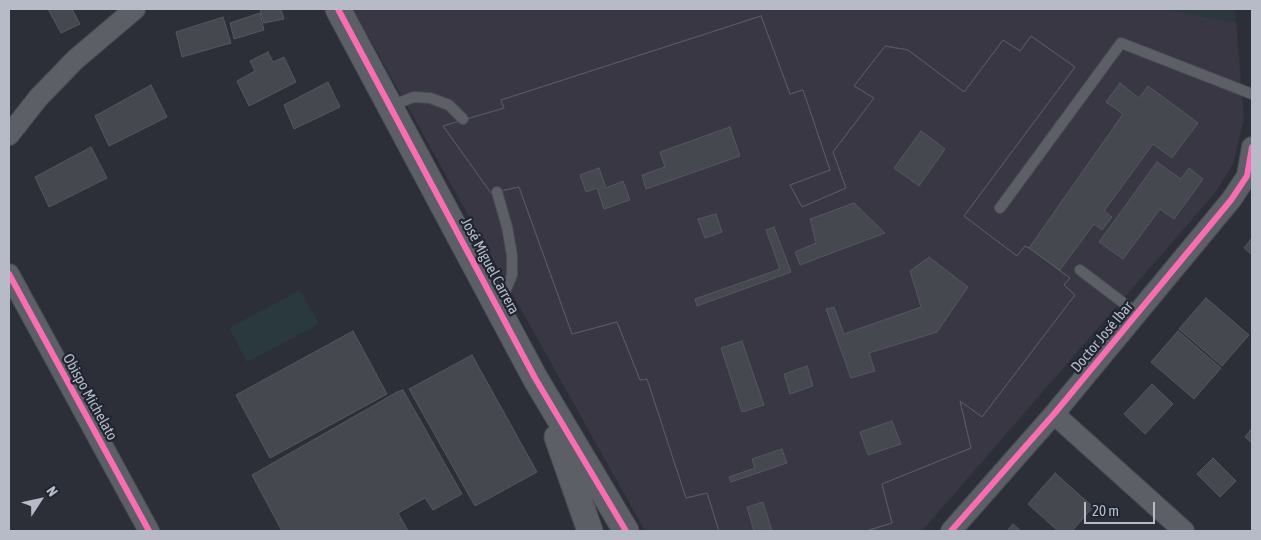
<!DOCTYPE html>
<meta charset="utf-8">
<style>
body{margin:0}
#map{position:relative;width:1261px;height:540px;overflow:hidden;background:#2c2f38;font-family:"Asap Condensed",sans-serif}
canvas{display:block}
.frame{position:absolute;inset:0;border:10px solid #b7bbc8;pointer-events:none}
.north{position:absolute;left:15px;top:475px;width:50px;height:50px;-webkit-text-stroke:4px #202532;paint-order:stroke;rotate:55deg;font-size:14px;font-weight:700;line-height:20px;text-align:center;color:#b7bbc8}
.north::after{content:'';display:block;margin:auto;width:18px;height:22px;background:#b7bbc8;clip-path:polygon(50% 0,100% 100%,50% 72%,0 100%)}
.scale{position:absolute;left:1084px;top:502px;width:71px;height:22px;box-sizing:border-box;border:2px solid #b7bbc8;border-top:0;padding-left:6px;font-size:15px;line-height:18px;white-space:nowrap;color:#b7bbc8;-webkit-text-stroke:4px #202532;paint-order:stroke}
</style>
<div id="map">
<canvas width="1261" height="540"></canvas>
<div class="frame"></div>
<div class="north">N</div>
<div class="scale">20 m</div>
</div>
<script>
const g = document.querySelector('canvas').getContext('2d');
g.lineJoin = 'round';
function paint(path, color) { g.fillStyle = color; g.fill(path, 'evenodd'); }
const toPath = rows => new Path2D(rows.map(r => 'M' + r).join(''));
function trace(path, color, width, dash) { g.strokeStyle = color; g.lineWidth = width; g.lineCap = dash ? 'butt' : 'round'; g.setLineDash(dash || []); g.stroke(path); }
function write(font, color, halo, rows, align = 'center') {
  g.font = font + ' "Asap Condensed",sans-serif'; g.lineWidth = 4.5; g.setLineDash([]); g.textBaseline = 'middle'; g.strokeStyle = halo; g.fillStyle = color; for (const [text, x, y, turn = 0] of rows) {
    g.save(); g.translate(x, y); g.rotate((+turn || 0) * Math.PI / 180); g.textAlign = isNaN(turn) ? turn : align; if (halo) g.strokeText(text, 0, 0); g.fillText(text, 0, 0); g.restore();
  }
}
paint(toPath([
 [353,9,1162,9,1236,22,1244,119,1233,164,1215,193,922,531,645,531]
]), '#393743');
paint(toPath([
 [1162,9,1234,9,1236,22],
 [300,290,319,324,247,362,229,328]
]), '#2a393e');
const building = toPath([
 [48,9,72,9,80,24,61,33,48,9],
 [260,9,281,9,284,19,264,23,260,9],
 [260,13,264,30,234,39,230,23,260,13],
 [761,16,790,94,803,90,830,170,790,185,802,207,846,188,833,152,874,98,854,86,885,46,908,50,964,92,1003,40,1020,51,1031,36,1075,67,964,216,1017,256,1025,246,1029,248,1070,278,1064,285,1075,295,982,417,960,401,971,448,882,484,892,523,866,531,772,531,763,502,747,507,754,531,719,531,707,493,686,498,647,379,640,380,617,322,572,334,519,187,491,193,443,126,504,108,501,100,761,16],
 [730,127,740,156,646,189,642,175,665,167,660,152,730,127],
 [921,131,945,149,919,186,894,168,921,131],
 [599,168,606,188,623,181,630,200,604,209,597,188,586,192,580,175,599,168],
 [854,203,885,233,800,265,795,252,816,243,810,219,854,203],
 [716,214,722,232,705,238,698,219,716,214],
 [774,227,791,272,697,306,695,299,780,269,766,230,774,227],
 [929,257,968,287,937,332,869,353,875,371,851,378,826,309,834,307,844,334,921,307,910,271,929,257],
 [742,341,764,405,742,412,721,348,742,341],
 [807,366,813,386,790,394,784,374,807,366],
 [892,421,901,444,868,455,860,432,892,421],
 [782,449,787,463,731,482,729,477,755,468,752,459,782,449],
 [761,16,790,94,803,90,830,170,790,185,802,207,846,188,833,152,874,98,854,86,885,46,908,50,964,92,1003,40,1020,51,1031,36,1075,67,964,216,1017,256,1025,246,1029,248,1070,278,1064,285,1075,295,982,417,960,401,971,448,882,484,892,523,866,531,719,531,707,493,686,498,647,379,640,380,617,322,572,334,519,187,491,193,443,126,504,108,501,100,761,16],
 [223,17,231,43,182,57,176,32,223,17],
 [268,52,273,62,284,57,296,82,249,106,237,81,255,71,250,61,268,52],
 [328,82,340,107,294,129,284,105,328,82],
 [1120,83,1139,98,1148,86,1198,123,1172,158,1153,144,1104,211,1112,217,1102,230,1094,224,1060,270,1029,248,1123,114,1106,102,1120,83],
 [151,85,167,117,109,146,95,116,151,85],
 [91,147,107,178,49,207,35,177,91,147],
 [1157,162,1181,179,1189,168,1203,179,1174,219,1160,209,1123,259,1099,242,1157,162],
 [1252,238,1252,255,1244,248,1252,238],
 [1206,298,1249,335,1222,366,1179,329,1206,298],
 [353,331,387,394,270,458,236,395,353,331],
 [1178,331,1221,368,1194,399,1151,362,1178,331],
 [472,355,537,472,475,506,409,389,472,355],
 [1152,384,1173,404,1145,434,1124,414,1152,384],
 [403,390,462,494,433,510,425,498,398,513,408,531,282,531,252,475,397,392,403,390],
 [1252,428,1252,443,1245,437,1252,428],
 [1213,458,1236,481,1220,497,1197,474,1213,458],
 [1055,473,1093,507,1072,531,1058,531,1028,504,1055,473],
 [1013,524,1021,531,1007,531,1013,524]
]);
paint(building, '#464850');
trace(building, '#54575f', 1);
const service = toPath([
 [390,106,414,97,430,98,449,105,463,119],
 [497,192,507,227,512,255,512,275,499,306],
 [1000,208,1121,43,1252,94],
 [1080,270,1138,314]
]);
const minor = toPath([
 [9,135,39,97,76,59,135,9],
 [9,274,149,531],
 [1054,414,1184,531],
 [951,531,1054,414,1231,200,1247,176,1252,147]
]);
const tertiary = toPath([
 [338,9,535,378,626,531],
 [557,437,590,531]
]);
trace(service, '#484b51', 12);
trace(minor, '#484b51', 22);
trace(tertiary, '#484b51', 27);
trace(service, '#5c5f66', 10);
trace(minor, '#5c5f66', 20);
trace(tertiary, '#5c5f66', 25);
trace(toPath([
 [338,9,535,378,626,531],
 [9,274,149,531],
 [951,531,1054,414,1231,200,1247,176,1252,147]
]), '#f96db3', 6);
write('15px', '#b7bbc8', '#202532', [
 ["José Miguel Carrera",490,266,62],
 ["Doctor José Ibar",1102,337,-50],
 ["Obispo Michelato",90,397,61]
]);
</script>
